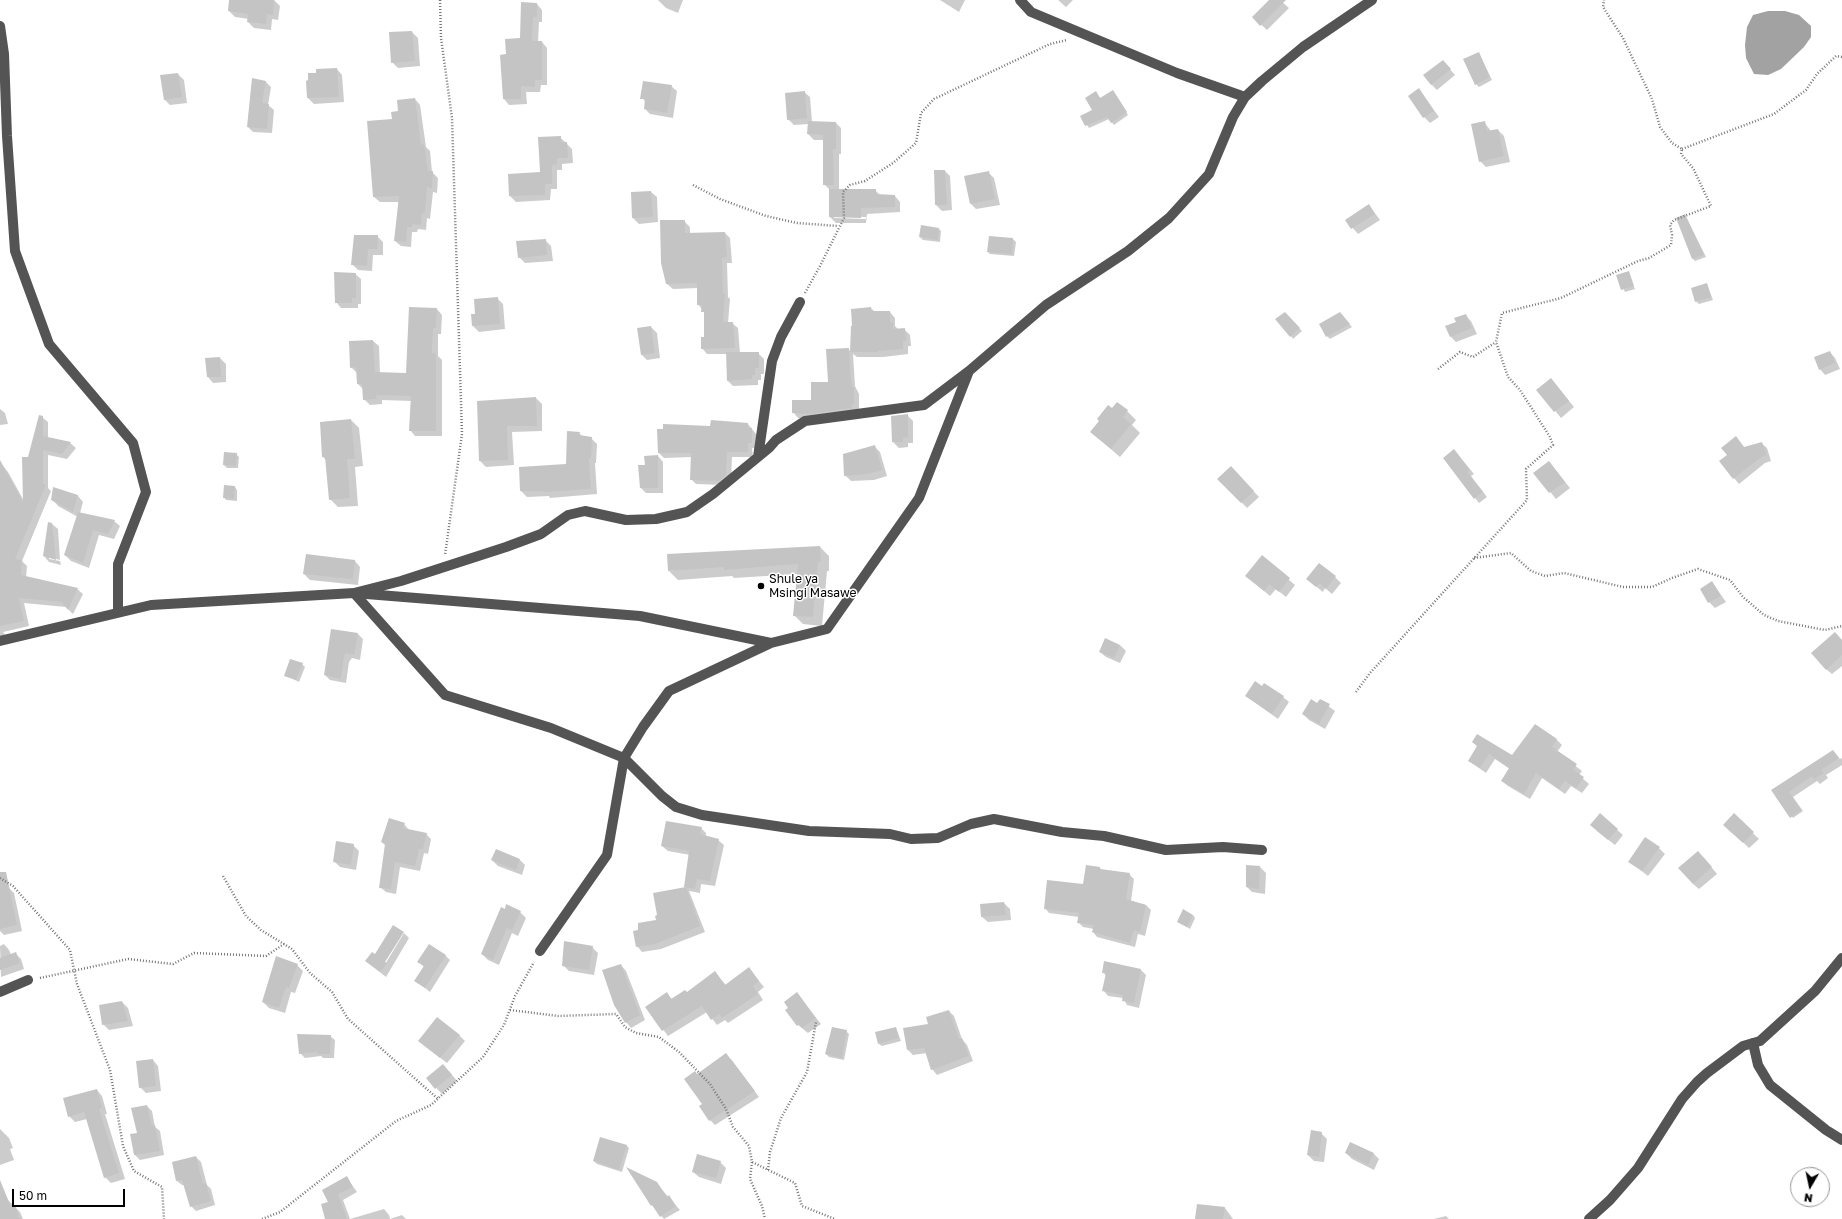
<!DOCTYPE html>
<style>
body{margin:0}
#map{position:relative;width:1842px;height:1219px;overflow:hidden;background:#fff;font-family:"Golos Text",sans-serif}
canvas{display:block}
.north{position:absolute;left:1790px;top:1167px;width:40px;height:40px;box-sizing:border-box;background:#fff;border:1px solid #999;border-radius:50%;rotate:189deg;font-size:11px;font-weight:700;line-height:16px;text-align:center;color:#000}
.north::after{content:'';display:block;margin:auto;width:14px;height:18px;background:#000;clip-path:polygon(50% 0,100% 100%,50% 72%,0 100%)}
.scale{position:absolute;left:12px;top:1189px;width:113px;height:18px;box-sizing:border-box;border:2px solid #000;border-top:0;padding-left:5px;font-size:12px;line-height:14px;white-space:nowrap;color:#000;-webkit-text-stroke:3px #fff;paint-order:stroke}
</style>
<div id="map">
<canvas width="1842" height="1219"></canvas>
<div class="north">N</div>
<div class="scale">50 m</div>
</div>
<script>
const g = document.querySelector('canvas').getContext('2d');
g.lineJoin = 'round';
function paint(path, color) { g.fillStyle = color; g.fill(path, 'evenodd'); }
const toPath = rows => new Path2D(rows.map(r => 'M' + r).join(''));
function trace(path, color, width, dash) { g.strokeStyle = color; g.lineWidth = width; g.lineCap = dash ? 'butt' : 'round'; g.setLineDash(dash || []); g.stroke(path); }
function write(font, color, halo, rows, align = 'center') {
  g.font = font + ' "Golos Text",sans-serif'; g.lineWidth = 3; g.setLineDash([]); g.textBaseline = 'middle'; g.strokeStyle = halo; g.fillStyle = color; for (const [text, x, y, turn = 0] of rows) {
    g.save(); g.translate(x, y); g.rotate((+turn || 0) * Math.PI / 180); g.textAlign = isNaN(turn) ? turn : align; if (halo) g.strokeText(text, 0, 0); g.fillText(text, 0, 0); g.restore();
  }
}
paint(toPath([
 [1768,11,1785,11,1799,15,1811,26,1811,37,1804,47,1781,69,1768,75,1754,74,1746,58,1745,45,1747,27,1753,15]
]), '#a2a2a2');
paint(toPath([
 [230,0,274,0,280,6,278,20,272,19,271,30,254,28,248,22,249,19,235,17,229,11],
 [658,0,683,0,678,13,666,8],
 [940,0,965,0,959,12],
 [1058,0,1073,0,1066,7],
 [1270,0,1280,0,1289,8,1267,30,1253,17],
 [537,4,542,10,542,22,539,22,538,42,542,42,547,48,547,85,541,85,540,92,526,92,527,104,509,105,504,99,507,55,521,39],
 [412,32,418,38,420,66,398,68,392,62],
 [1479,54,1492,80,1479,87,1476,84],
 [1448,67,1455,75,1437,90,1431,84],
 [337,69,342,75,344,102,314,104,308,98],
 [178,74,184,80,187,103,170,105,164,99],
 [253,79,266,82,271,87,268,105,274,110,272,133,253,132,248,127],
 [671,86,677,91,673,118,650,114,645,109,646,102,642,98],
 [1419,89,1439,117,1430,123,1424,117],
 [804,92,810,97,812,122,836,123,841,128,841,154,839,154,839,190,875,190,881,196,895,196,900,202,900,212,867,214,866,223,836,223,830,217,830,190,824,184,824,140,814,140,808,134,809,124,794,125,788,119],
 [834,216,866,217,866,219,834,218],
 [1096,93,1101,99,1115,94,1128,115,1114,125,1109,119,1089,128,1081,116,1093,111],
 [415,99,420,105,426,147,430,151,432,172,438,178,437,193,433,192,430,219,427,218,426,230,418,229,417,232,412,232,411,247,401,246,395,241,399,202,380,202,374,197,393,120,399,112],
 [1484,122,1491,131,1498,130,1504,136,1510,162,1486,167,1480,161],
 [560,137,572,149,573,163,562,164,562,170,557,170,557,189,551,189,550,200,516,202,510,196,541,173],
 [935,171,945,171,950,176,952,210,942,211,936,205],
 [988,172,994,178,1000,205,976,209,971,204],
 [651,192,657,197,658,222,639,224,633,218],
 [1369,205,1380,220,1358,234,1346,220],
 [1685,215,1706,257,1695,261,1693,259],
 [684,221,690,227,690,234,725,233,730,238,732,263,727,263,728,297,730,299,728,323,732,323,738,328,740,353,758,353,764,359,764,374,761,374,761,380,758,380,758,385,733,386,728,381,728,354,707,354,702,348,705,338,705,314,698,304,698,288,673,289,667,284],
 [939,229,941,231,940,242,923,240,920,237],
 [377,236,383,242,383,255,373,255,372,271,358,270,352,264],
 [990,237,1013,239,1016,242,1014,256,990,254,988,252],
 [545,240,551,246,553,261,525,263,519,257],
 [1628,273,1635,289,1625,292,1618,276],
 [355,274,361,279,361,304,358,304,358,308,341,308,336,302],
 [1707,284,1713,300,1699,304,1696,301],
 [497,298,503,304,505,329,479,332,473,326],
 [871,308,875,312,890,312,895,318,895,326,898,329,904,329,910,335,911,346,908,346,908,354,883,357,857,357,853,354,855,386,859,394,859,409,857,409,857,413,817,418,798,418,793,412,812,401,829,383,848,349,851,352,852,327],
 [437,309,442,315,441,334,438,334,438,356,442,360,442,436,415,436,410,430,411,401,382,400,382,404,370,405,364,399,363,389,358,384,357,373,351,367,373,341,379,346,380,373,407,374],
 [1285,313,1302,331,1293,339,1291,336],
 [1340,313,1352,327,1330,339,1327,336],
 [1465,315,1471,321,1477,334,1456,342,1451,337,1457,322],
 [651,327,657,333,660,358,647,360,641,354],
 [1830,352,1835,358,1840,369,1825,375,1820,369],
 [220,358,226,364,226,382,213,383,208,377,206,359],
 [1557,386,1574,407,1561,418,1538,390],
 [536,398,542,404,542,431,512,432,514,465,486,467,480,461,478,402],
 [0,409,5,413,8,424,0,425],
 [1112,409,1127,411,1136,420,1132,425,1140,433,1120,457,1091,432],
 [907,415,913,421,913,443,908,443,908,447,899,448,893,442],
 [42,417,48,422,48,438,70,443,76,448,67,459,48,455,48,488,51,491,22,561,27,566,26,578,77,589,83,594,73,614,66,607,24,603,29,626,3,632,6,636,0,638,0,467,3,466,8,472,24,501,29,458],
 [351,420,359,428,362,456,363,466,355,467,358,506,338,507,330,499,326,460,323,457],
 [748,424,756,434,756,448,752,448,753,457,732,457,731,480,724,485,696,484,691,479,692,457,664,458,659,453,711,427],
 [579,433,583,437,591,438,597,444,596,463,595,463,597,494,550,498,549,496,527,497,521,491,567,465],
 [1736,438,1745,448,1761,443,1767,448,1771,461,1765,463,1739,484,1734,478,1728,455],
 [874,446,880,452,887,476,874,480,851,481,845,475],
 [1454,450,1474,474,1471,476,1487,497,1479,503,1444,458],
 [236,454,239,457,238,468,227,468,224,465],
 [658,456,663,462,663,493,646,493,641,488,646,466],
 [1549,462,1570,488,1556,499,1535,473],
 [1231,468,1259,497,1247,508,1219,479],
 [235,487,237,490,237,501,226,500,224,497],
 [78,496,83,502,80,513,114,521,120,526,114,539,99,535,89,568,71,561,65,555,78,517,58,506,53,500],
 [52,524,58,529,60,560,49,557,49,559,60,561,61,565,49,562,44,556],
 [820,547,829,556,829,571,827,571,822,626,803,624,794,615,798,574,734,578,732,576,678,580,669,571],
 [1262,557,1295,585,1286,597,1276,589,1270,596,1246,576],
 [355,561,360,567,358,585,310,580,304,574],
 [1335,577,1341,583,1332,594,1325,588,1323,592,1313,584],
 [1712,582,1726,602,1715,608,1709,602],
 [358,634,363,639,360,660,352,658,349,662,346,683,330,680,325,675],
 [1842,641,1842,666,1832,674,1826,669],
 [1120,645,1126,651,1120,663,1106,657,1100,652],
 [302,664,305,667,299,682,285,675],
 [1246,696,1283,697,1289,702,1278,719],
 [1320,700,1335,711,1325,729,1309,720,1303,714,1318,704],
 [1556,739,1562,745,1557,752,1582,771,1579,775,1589,784,1582,793,1571,786,1565,794,1542,778,1530,799,1508,786,1502,781,1510,769,1495,759,1486,773,1469,761,1478,747,1513,757],
 [1833,751,1840,759,1842,758,1842,765,1826,775,1828,778,1820,784,1817,781,1793,797,1803,811,1793,818,1772,790],
 [1600,815,1623,835,1615,845,1597,831],
 [1734,815,1759,839,1749,848,1725,825],
 [404,824,409,830,426,834,431,839,428,854,424,853,420,871,400,867,396,894,386,892,380,887,386,846,382,842],
 [701,828,706,833,706,837,718,840,724,845,715,886,701,884,700,893,689,891,705,932,661,949,642,952,637,946,640,931,658,921,659,915,654,894,686,888,685,886,690,855,668,851,662,846],
 [353,845,359,851,356,870,340,867,334,861],
 [1659,848,1665,854,1648,876,1629,861],
 [1704,858,1717,874,1699,889,1693,884],
 [492,860,520,860,525,865,522,875,498,866],
 [1260,867,1266,873,1265,894,1252,892,1247,887],
 [1100,868,1102,870,1129,874,1134,879,1131,901,1146,905,1151,910,1145,936,1138,934,1135,947,1097,937,1093,932,1094,929,1083,927,1078,922,1079,917,1049,913,1045,908,1084,885],
 [8,887,14,893,22,931,4,935,0,931,0,889],
 [1004,903,1010,909,1011,920,988,922,982,917],
 [506,911,520,912,526,918,518,936,512,933,499,965,488,960,482,954],
 [1193,915,1195,918,1190,929,1178,922],
 [404,933,409,938,386,977,366,961,384,966],
 [4,944,9,950,11,955,16,954,21,959,24,969,1,977,0,946],
 [592,947,598,953,594,975,569,971,564,966],
 [445,955,450,960,430,992,416,981,424,967,419,962],
 [1105,962,1141,970,1146,975,1139,1008,1127,1005,1123,998,1108,996,1104,991,1106,976,1103,972],
 [297,965,303,971,295,993,291,992,285,1013,269,1008,263,1002],
 [621,965,626,971,645,1020,631,1028,626,1022],
 [749,969,764,987,758,992,763,1000,728,1023,725,1020,717,1025,707,1012,668,1036,646,1007,667,994,672,999,687,993,715,973,726,985],
 [796,993,821,1024,808,1033,798,1025,787,1010],
 [122,1002,128,1008,133,1026,109,1030,103,1024],
 [949,1011,954,1016,962,1039,967,1045,973,1061,937,1075,932,1069,927,1053,913,1055,908,1050,929,1025],
 [896,1028,901,1041,882,1046,879,1044],
 [846,1031,849,1034,844,1060,829,1057,826,1054],
 [459,1035,465,1041,447,1063,425,1046],
 [330,1036,335,1040,334,1058,323,1058,321,1056,305,1058,300,1053],
 [731,1059,759,1097,715,1125,710,1120,704,1104,697,1075],
 [153,1060,158,1066,161,1091,146,1093,140,1087],
 [449,1071,457,1081,442,1094,427,1078],
 [97,1090,102,1096,107,1114,105,1114,125,1179,111,1183,105,1177,87,1119,75,1122,69,1116],
 [147,1106,152,1111,155,1127,160,1131,164,1155,140,1160,135,1155,138,1134],
 [0,1129,9,1138,13,1148,10,1149,14,1160,0,1165],
 [1321,1133,1327,1139,1324,1162,1314,1161,1308,1155],
 [600,1139,627,1146,629,1148,622,1172,597,1164,594,1161],
 [1346,1153,1374,1154,1379,1159,1374,1170,1352,1159],
 [196,1157,201,1162,207,1185,211,1189,215,1205,196,1211,191,1206,184,1185,182,1185,177,1181],
 [720,1162,726,1168,721,1184,699,1177,693,1172],
 [629,1170,656,1183,680,1210,664,1219,652,1205],
 [347,1178,357,1192,343,1200,350,1219,384,1209,389,1215,390,1219,402,1215,406,1219,326,1219,329,1202],
 [7,1199,20,1212,23,1219,0,1219,0,1201],
 [1225,1208,1233,1219,1196,1219],
 [1446,1216,1449,1219,1434,1219]
]), '#0003');
paint(toPath([
 [229,0,274,0,273,15,267,14,266,24,247,22,248,14,228,11],
 [1269,0,1286,0,1260,26,1252,17],
 [521,2,537,3,537,17,533,17,532,41,542,41,542,80,535,80,535,87,521,86,521,99,503,99,500,55,506,54,505,39,520,38],
 [412,31,415,61,391,63,389,32],
 [1479,52,1490,77,1475,85,1463,59],
 [1443,60,1451,69,1431,85,1423,75],
 [337,68,339,97,307,98,306,81,308,80,308,73,316,73,316,69],
 [178,73,182,97,164,100,160,75],
 [252,78,266,81,262,103,269,104,267,129,247,127],
 [643,81,672,85,667,113,644,109,645,99,640,99],
 [1419,88,1434,111,1423,118,1408,96],
 [1113,90,1127,112,1111,123,1107,117,1085,126,1080,116,1092,110,1085,98,1096,91,1100,98],
 [805,91,807,118,787,120,785,93],
 [415,98,421,145,424,144,428,171,433,171,432,188,427,187,425,213,422,213,421,225,412,224,412,227,407,227,406,242,394,241,399,196,373,197,367,121,392,119,391,112,398,111,397,100],
 [808,121,836,122,836,149,833,149,834,185,823,185,823,135,807,134],
 [1485,121,1487,131,1498,129,1504,156,1479,162,1471,124],
 [561,136,561,142,567,142,568,158,557,158,557,164,552,165,552,184,545,184,545,195,509,196,508,174,540,172,538,137],
 [934,170,945,170,947,205,935,205],
 [989,171,995,199,970,204,964,176],
 [829,189,876,189,876,194,895,195,895,207,861,208,861,218,829,217],
 [651,191,653,217,632,218,631,192],
 [1369,204,1375,214,1351,229,1345,220],
 [1685,214,1704,255,1692,259,1676,218],
 [660,220,685,220,685,233,725,232,727,257,722,258,723,293,725,293,723,322,733,322,735,348,701,349,701,337,704,337,704,312,701,312,702,305,697,305,697,283,666,284,661,263],
 [921,225,939,228,938,240,919,237],
 [354,235,378,235,377,249,368,249,367,266,351,265],
 [989,236,1013,238,1012,254,987,252],
 [546,239,547,255,518,258,516,241],
 [1629,271,1634,286,1621,290,1616,275],
 [334,272,356,273,356,298,352,298,352,303,335,303],
 [1707,283,1711,297,1695,302,1691,288],
 [498,297,500,324,472,326,471,314,475,314,474,299],
 [409,307,437,308,436,328,433,328,432,353,436,354,436,431,409,431,411,396,376,395,377,399,363,400,362,384,357,384,356,367,350,368,349,341,373,340,375,372,406,373],
 [871,307,871,311,890,311,890,323,893,322,893,329,905,328,906,341,903,341,903,349,878,351,878,352,850,352,851,326,852,326,851,309],
 [1285,312,1300,328,1290,337,1275,319],
 [1340,312,1350,324,1326,337,1319,324],
 [1466,314,1472,328,1450,337,1445,326,1456,322,1454,318],
 [651,326,655,353,641,355,637,328],
 [849,348,851,382,852,382,852,387,854,387,854,404,852,404,852,408,811,414,792,413,792,400,811,400,811,382,828,382,826,349],
 [1830,351,1835,363,1819,370,1814,357],
 [726,352,759,352,759,368,755,368,755,375,752,375,752,379,727,381],
 [220,357,221,377,207,377,205,358],
 [1551,378,1569,401,1554,412,1536,390],
 [536,397,537,426,507,426,508,460,479,461,477,401],
 [1117,402,1128,410,1123,417,1131,424,1111,449,1090,432,1099,421,1097,419,1108,405,1112,408],
 [908,414,908,437,903,438,903,442,892,442,891,416],
 [39,415,43,416,43,436,71,442,62,454,43,450,43,484,46,485,15,559,22,560,21,575,78,588,68,610,62,602,19,598,24,621,0,626,0,460,23,502,22,457,28,457],
 [351,419,355,459,347,459,350,498,329,500,325,457,322,457,320,422],
 [711,420,748,423,748,428,752,428,752,443,748,443,748,452,727,452,726,475,719,481,690,480,691,453,658,453,657,429,663,429,663,424,710,426],
 [567,431,580,432,579,435,592,437,591,458,589,458,591,489,544,492,544,491,520,491,519,467,566,464],
 [1736,436,1744,447,1762,442,1767,455,1760,458,1733,479,1719,461,1727,455,1721,448],
 [875,445,882,470,868,474,844,476,843,454],
 [1454,449,1470,470,1467,472,1483,492,1474,499,1443,458],
 [224,452,237,453,236,466,223,465],
 [658,455,658,488,640,488,638,465,645,465,644,456],
 [1549,461,1565,482,1549,493,1533,473],
 [1231,466,1254,491,1241,503,1217,479],
 [224,485,235,486,234,499,223,498],
 [53,487,78,495,73,512,51,500],
 [78,512,115,520,108,534,93,530,83,563,64,555],
 [48,522,52,523,56,560,43,556],
 [820,546,821,562,818,562,813,617,793,616,798,564,724,570,724,567,668,571,667,554],
 [306,554,355,560,353,579,303,574],
 [1262,555,1290,578,1279,592,1269,584,1264,591,1245,576],
 [1319,563,1336,576,1326,589,1319,583,1316,587,1306,579],
 [1712,581,1721,596,1708,603,1700,589],
 [331,629,358,633,354,655,346,653,344,656,341,679,324,675],
 [1835,632,1842,640,1842,655,1826,670,1811,653],
 [1105,638,1120,645,1114,658,1099,652],
 [290,659,303,663,296,680,284,676],
 [1255,681,1262,686,1264,683,1284,696,1272,714,1245,696],
 [1311,699,1317,703,1320,699,1330,704,1319,724,1302,714],
 [1535,724,1557,739,1552,747,1577,764,1573,770,1584,777,1576,788,1565,781,1559,789,1536,773,1524,794,1501,781,1509,768,1489,754,1480,768,1468,761,1477,746,1472,742,1477,734,1512,755],
 [1833,750,1839,758,1821,770,1824,773,1814,779,1812,776,1789,792,1801,810,1790,818,1771,790],
 [1600,813,1618,829,1608,840,1590,825],
 [1734,813,1754,832,1743,843,1723,825],
 [389,818,405,823,403,828,427,833,423,849,419,849,415,866,395,862,391,889,379,888,385,844,381,842],
 [666,821,702,827,700,834,719,839,710,881,697,879,695,889,684,887,689,851,661,846],
 [1645,837,1660,847,1642,871,1628,862],
 [336,841,354,844,351,865,333,862],
 [496,849,520,859,516,870,491,860],
 [1698,851,1712,867,1693,884,1678,868],
 [1086,865,1100,867,1100,869,1130,873,1126,899,1146,905,1140,932,1134,930,1130,943,1092,932,1094,925,1077,923,1079,913,1044,909,1047,880,1083,884],
 [1246,865,1260,866,1259,889,1246,887],
 [0,872,6,872,17,925,0,929],
 [686,887,700,926,655,944,636,947,633,931,638,930,638,923,656,920,655,916,657,915,653,893],
 [1004,902,1006,915,981,917,980,904],
 [506,904,521,911,512,930,507,928,493,960,481,954,501,907,505,909],
 [1183,909,1193,915,1187,927,1177,922],
 [393,925,404,932,385,962,387,963,380,972,365,961,372,952,375,954],
 [564,941,593,946,589,970,562,966],
 [429,944,446,955,425,988,414,981,424,966,417,962],
 [16,952,20,963,0,970,0,958],
 [276,956,298,964,289,988,286,987,279,1008,262,1002],
 [1104,961,1141,969,1134,1003,1122,1001,1123,995,1102,991,1106,973,1102,973],
 [621,964,640,1015,625,1023,614,1005,602,970],
 [749,967,759,981,753,986,758,994,722,1018,719,1014,711,1020,702,1006,662,1031,645,1007,667,992,671,999,685,990,687,992,715,971,725,985],
 [797,992,816,1018,802,1028,799,1024,797,1026,785,1010,788,1008,784,1002],
 [122,1001,128,1021,102,1025,99,1005],
 [949,1010,959,1039,962,1038,969,1056,931,1070,924,1048,907,1050,903,1028,928,1024,926,1017],
 [437,1017,460,1035,440,1058,418,1041],
 [832,1027,847,1030,842,1058,825,1054],
 [896,1027,899,1038,878,1044,875,1032],
 [297,1034,331,1035,330,1054,317,1054,317,1052,299,1054],
 [726,1053,755,1091,709,1121,699,1106,702,1104,684,1079,695,1071,697,1074],
 [153,1059,156,1086,139,1088,136,1061],
 [443,1064,452,1075,435,1089,426,1078],
 [97,1089,102,1108,99,1109,119,1173,104,1178,84,1112,68,1117,63,1098],
 [147,1105,152,1126,155,1125,160,1151,134,1155,130,1134,137,1133,131,1108],
 [1311,1130,1322,1132,1319,1157,1307,1155],
 [600,1137,627,1145,619,1170,593,1161],
 [1350,1142,1374,1153,1368,1165,1345,1153],
 [697,1154,721,1161,716,1178,692,1172],
 [196,1156,203,1184,206,1183,211,1201,190,1207,182,1180,176,1181,172,1162],
 [626,1167,657,1182,667,1197,669,1195,676,1206,660,1217,652,1205,651,1206],
 [347,1176,353,1187,338,1194,347,1219,325,1219,321,1204,328,1202,322,1190],
 [0,1180,11,1207,15,1205,20,1219,0,1219],
 [1197,1204,1225,1207,1223,1219,1195,1219]
]), '#c4c4c4');
trace(toPath([
 [440,0,441,38,452,118,462,434,445,555],
 [1682,149,1774,114,1806,90,1817,74,1836,56,1842,57],
 [693,185,720,199,766,216,797,223,838,226],
 [805,293,820,266,844,218,843,192,850,185,865,181,893,163,916,143,921,113,934,99,1050,44,1067,40],
 [1438,369,1460,352,1473,357,1496,342],
 [1474,558,1511,553,1531,571,1545,576,1564,573,1623,587,1652,587,1672,578,1698,569,1730,580,1743,597,1764,615,1778,621,1825,630,1842,626],
 [1356,692,1370,673,1527,500,1526,469,1553,445,1550,437,1520,390,1508,377,1496,342,1502,313,1561,298,1638,261,1649,258,1671,245,1672,235,1670,225,1674,220,1711,206,1693,168,1681,154,1682,149,1672,143,1660,127,1652,99,1623,38,1603,7,1604,0],
 [223,876,246,916,261,930,292,949,310,973,332,992,348,1019,438,1099],
 [0,878,13,886,70,950,77,984,110,1070,123,1146,134,1171,162,1187,164,1219],
 [40,978,128,959,173,964,194,953,266,956,284,944],
 [510,1010,558,1016,616,1014,625,1027,636,1033,659,1037,679,1052,710,1084,726,1109,733,1127,749,1146,752,1162,795,1183,802,1206,835,1219],
 [752,1162,750,1179,762,1206,765,1219],
 [768,1170,770,1152,781,1118,807,1072,816,1022],
 [262,1219,280,1212,396,1121,431,1105,483,1057,504,1025,515,996,534,962]
]), '#767676', 2.5, [1, 2]);
trace(toPath([
 [1020,0,1031,12,1177,73,1245,97],
 [0,26,4,54,7,136,15,251,49,344,133,443,146,492,118,564,118,612],
 [758,457,772,361,781,337,800,302],
 [0,641,151,605,354,593,640,616,771,643],
 [1262,850,1223,847,1166,850,1104,836,1062,832,994,819,971,824,938,838,911,839,890,834,809,831,702,815,676,807,662,796,624,758,551,728,445,695,354,593,401,581,506,547,541,534,568,515,585,511,626,520,656,519,687,512,713,494,769,448,776,440,805,421,924,405,969,371,1046,305,1128,251,1169,218,1209,174,1233,117,1245,97,1262,81,1303,47,1372,0],
 [540,951,607,855,624,758,643,727,669,691,771,643,827,629,919,498,969,371],
 [0,992,28,980],
 [1753,1043,1758,1065,1770,1085,1826,1130,1842,1140],
 [1589,1219,1610,1200,1638,1168,1682,1099,1697,1082,1707,1073,1743,1046,1760,1041,1815,991,1842,958]
]), '#545454', 10);
for (const [x, y, r, color] of [
 [761,586,4,"#000"]
]) { const dot = new Path2D(); dot.arc(x, y, r, 0, 2 * Math.PI); g.fillStyle = color; g.fill(dot); trace(dot, '#fff', 1.5); }
write('12px', '#000', '#fff', [
 ["Shule ya",769,579],
 ["Msingi Masawe",769,593]
], 'left');
</script>
